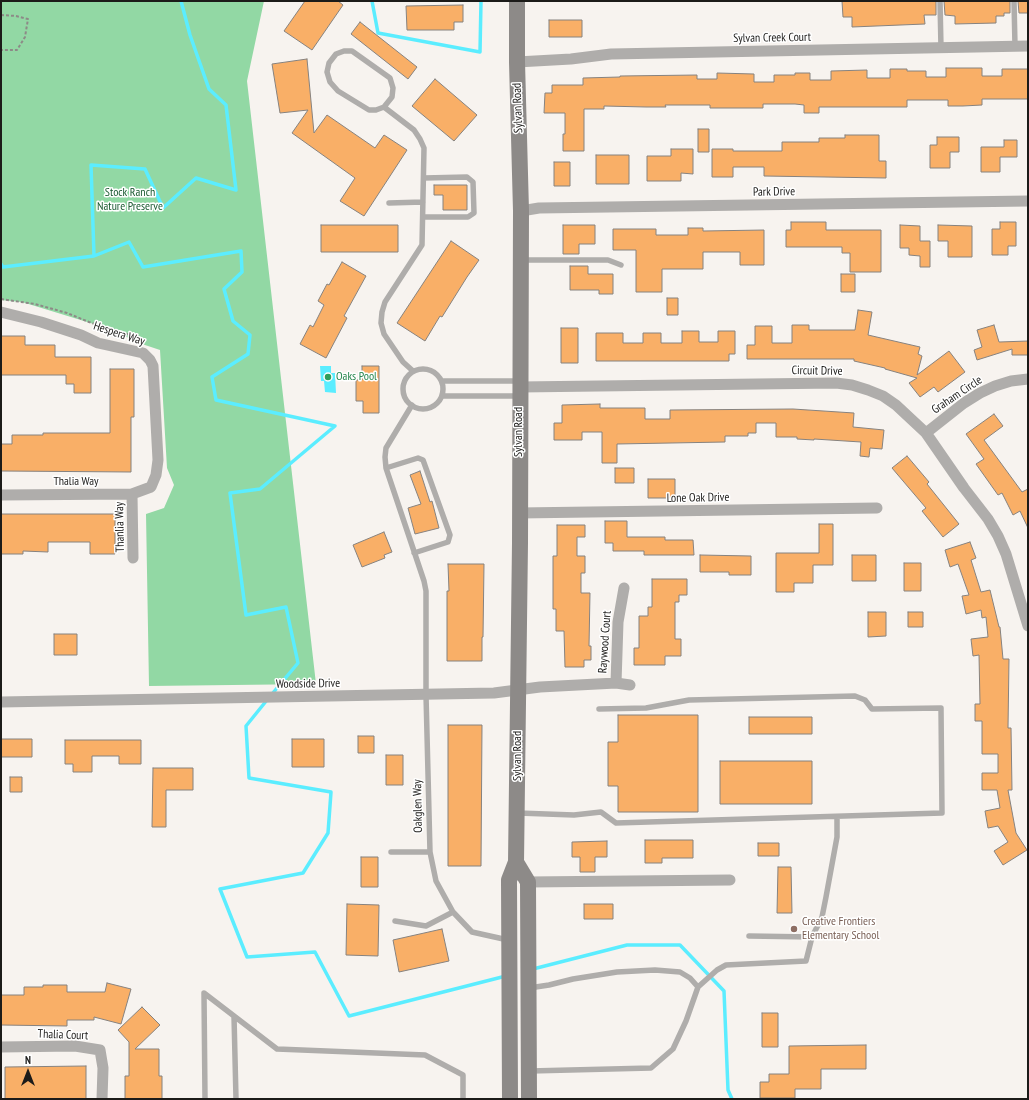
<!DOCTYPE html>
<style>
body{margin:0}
#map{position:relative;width:1029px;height:1100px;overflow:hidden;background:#f7f3ef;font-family:"PT Sans Narrow",sans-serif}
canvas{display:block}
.frame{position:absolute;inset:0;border:2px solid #1c1b19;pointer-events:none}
.north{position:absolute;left:8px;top:1052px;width:40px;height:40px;-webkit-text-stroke:3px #fff;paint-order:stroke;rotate:0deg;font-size:11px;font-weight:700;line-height:16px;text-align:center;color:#1c1b19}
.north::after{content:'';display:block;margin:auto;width:14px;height:18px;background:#1c1b19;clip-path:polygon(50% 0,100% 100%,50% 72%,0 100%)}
</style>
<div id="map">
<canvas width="1029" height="1100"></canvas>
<div class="frame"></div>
<div class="north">N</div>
</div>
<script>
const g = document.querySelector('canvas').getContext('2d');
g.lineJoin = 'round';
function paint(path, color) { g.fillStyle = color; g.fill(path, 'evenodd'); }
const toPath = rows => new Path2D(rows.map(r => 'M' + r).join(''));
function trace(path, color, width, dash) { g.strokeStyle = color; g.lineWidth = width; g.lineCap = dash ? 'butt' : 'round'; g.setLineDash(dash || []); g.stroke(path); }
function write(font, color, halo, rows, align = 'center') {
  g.font = font + ' "PT Sans Narrow",sans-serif'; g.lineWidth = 3; g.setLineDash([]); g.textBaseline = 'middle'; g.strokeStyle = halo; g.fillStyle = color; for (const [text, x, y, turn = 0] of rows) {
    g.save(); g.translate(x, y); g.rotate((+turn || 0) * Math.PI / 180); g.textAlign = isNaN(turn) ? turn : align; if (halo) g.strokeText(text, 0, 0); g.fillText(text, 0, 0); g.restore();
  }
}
paint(toPath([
 [1,1,264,1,247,81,316,684,149,686,146,514,164,508,174,485,167,468,160,350,139,343,110,329,22,302,1,300]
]), '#92d8a4');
paint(toPath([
 [320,366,331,366,331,373,335,373,336,393,325,392,324,381,321,381]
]), '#5bedff');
trace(toPath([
 [372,1,378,33,480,52,481,1],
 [94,256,91,165,145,169,163,208,196,178,236,190,226,105,209,89,190,35,181,1],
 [1,264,3,267,94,256,129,242,143,267,241,251,242,272,224,289,233,321,250,335,248,354,212,377,216,400,335,426,260,489,230,493,246,615,286,607,298,663,272,694],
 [267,700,246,726,249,778,331,792,328,833,303,873,220,889,247,957,315,952,349,1016,506,976],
 [533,969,627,945,680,945,724,991,728,1090,732,1099]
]), '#5bedff', 3.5);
const building = toPath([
 [305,1,338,1,343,5,312,50,284,31,305,1],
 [842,1,936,1,936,15,924,15,925,24,852,27,852,17,843,17,842,1],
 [944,1,1010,1,1010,13,1004,13,1004,16,996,16,996,23,955,24,955,16,945,15,944,1],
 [1018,1,1028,1,1028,13,1019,13,1018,1],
 [463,5,463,22,454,22,454,30,407,30,406,6,463,5],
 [549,20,582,20,582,37,549,37,549,20],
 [360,22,417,67,408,79,351,34,360,22],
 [307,59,314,133,327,115,375,148,384,135,407,150,364,216,340,201,355,178,292,133,308,110,280,113,272,64,307,59],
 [946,68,982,68,982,76,1002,76,1002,69,1028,69,1028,99,982,99,982,105,963,106,948,106,948,100,907,100,907,107,819,107,819,113,804,113,804,105,795,104,763,104,763,108,710,108,710,105,665,105,666,107,646,107,604,106,604,109,584,109,584,151,563,151,563,134,565,134,565,113,544,113,545,93,552,93,552,85,583,85,583,78,620,77,620,76,697,75,697,79,717,79,717,73,754,74,754,82,774,82,774,75,795,75,795,73,810,73,810,80,831,80,831,71,867,70,867,78,890,78,890,69,907,69,907,71,926,71,926,77,946,77,946,68],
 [435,79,477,115,454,141,412,106,435,79],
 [698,129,709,129,709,152,698,152,698,129],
 [845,135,879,135,879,161,886,161,886,178,764,176,764,167,733,167,733,177,712,177,712,149,733,149,733,151,782,151,782,142,819,142,819,138,845,138,845,135],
 [937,137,959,137,959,152,950,152,950,168,930,168,930,145,937,145,937,137],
 [1004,140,1017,140,1017,157,1000,157,1000,172,981,172,981,147,1004,147,1004,140],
 [671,149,693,149,693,174,681,173,681,181,647,181,647,156,671,156,671,149],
 [596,155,629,155,629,184,596,184,596,155],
 [554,162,570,162,570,186,554,186,554,162],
 [434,185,467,185,467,210,443,210,443,195,434,195,434,185],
 [791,222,826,222,826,230,881,230,881,272,850,272,850,253,842,253,842,247,786,247,786,230,791,230,791,222],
 [1000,222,1016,222,1016,246,1008,246,1008,255,992,255,992,229,1000,229,1000,222],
 [321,225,398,225,398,252,321,252,321,225],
 [563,225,595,225,595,244,579,244,579,254,563,254,563,225],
 [900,225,920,226,920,241,930,241,930,267,920,267,920,256,909,255,909,248,900,248,900,225],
 [938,225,972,226,972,257,948,257,948,241,938,241,938,225],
 [688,228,703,228,703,231,764,230,764,265,740,265,740,252,703,252,703,269,662,269,662,292,636,292,636,250,613,250,613,229,656,229,656,235,688,235,688,228],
 [451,241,479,260,467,277,442,317,440,316,425,341,397,323,451,241],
 [342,262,366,276,344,316,347,318,326,358,300,344,310,325,313,327,324,305,318,301,327,284,329,285,342,262],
 [570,266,588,266,588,274,613,274,613,294,599,294,599,290,570,290,570,266],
 [841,274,855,274,855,292,841,292,841,274],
 [667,298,678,298,678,315,667,315,667,298],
 [858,310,872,312,868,335,920,347,918,354,922,356,917,375,949,351,965,372,938,392,934,387,920,397,909,383,917,378,885,369,885,368,854,361,854,359,747,359,747,345,755,345,755,326,772,326,772,343,792,343,792,325,809,325,809,330,855,330,858,310],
 [994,325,999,342,1028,341,1028,355,1012,355,1012,349,977,360,974,350,982,347,977,330,994,325],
 [561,328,578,328,578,363,561,363,561,328],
 [682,331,699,331,699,342,718,342,718,331,735,331,735,354,729,354,729,361,596,361,596,333,623,333,623,343,643,343,643,333,661,333,661,343,682,343,682,331],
 [1,336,25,336,25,345,55,345,55,357,91,357,91,393,74,393,74,384,66,384,66,375,1,375,1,336],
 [362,366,379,366,379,413,363,413,363,401,356,401,356,380,362,380,362,366],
 [110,369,134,369,134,417,131,417,131,472,1,471,1,444,12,444,12,435,43,435,43,433,110,433,110,369],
 [600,404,600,408,645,408,645,419,670,419,670,410,793,409,854,413,853,427,884,430,882,449,870,448,869,457,860,456,861,442,814,439,814,440,797,439,797,437,776,437,776,423,756,423,756,433,748,433,748,436,725,436,725,442,617,444,617,463,602,463,602,432,582,432,582,440,554,440,554,423,562,423,562,405,600,404],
 [994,414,1003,426,984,440,1022,492,1028,489,1028,528,1020,511,1013,515,1002,493,998,495,976,464,984,459,966,434,994,414],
 [907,456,929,482,927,484,959,524,943,537,922,511,926,508,892,468,907,456],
 [615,468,634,468,634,483,615,483,615,468],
 [420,471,430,502,432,501,439,528,415,534,408,508,421,504,410,475,420,471],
 [648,479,675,479,675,498,648,498,648,479],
 [1,514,115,514,115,554,90,554,90,542,48,542,48,552,23,551,23,554,1,554,1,514],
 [605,521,627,521,627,537,665,537,665,540,693,540,694,555,644,555,644,551,613,551,613,543,605,543,605,521],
 [819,524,833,524,833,565,813,565,813,583,794,583,794,592,776,592,776,553,819,553,819,524],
 [557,525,585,525,585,537,577,537,577,556,585,556,585,573,581,573,581,593,590,593,589,646,591,646,591,660,584,660,584,667,565,667,564,631,556,631,556,609,553,609,553,556,557,556,557,525],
 [384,532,392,552,384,555,385,558,362,567,353,545,384,532],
 [970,542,976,558,971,560,981,592,990,590,999,627,1000,627,1003,659,1009,659,1008,728,1011,728,1012,790,1008,790,1016,833,1027,850,1003,865,994,851,1008,842,998,826,988,828,985,811,1000,808,997,790,982,790,982,773,998,773,998,754,982,754,982,721,975,721,975,704,980,704,979,655,973,656,971,639,988,637,986,617,982,618,981,610,966,614,962,596,969,595,958,564,950,567,945,550,970,542],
 [700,555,751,556,751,575,729,575,729,572,700,572,700,555],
 [852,555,876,555,876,581,852,581,852,555],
 [904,563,921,563,921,591,904,591,904,563],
 [448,564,484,564,483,637,482,637,482,661,447,661,447,591,449,591,448,564],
 [652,579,687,579,687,595,679,595,679,602,675,602,675,639,681,639,681,656,665,656,665,665,634,665,634,648,639,648,639,616,648,616,648,607,652,607,652,579],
 [868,612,886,612,886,636,868,637,868,612],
 [908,612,923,612,923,627,908,627,908,612],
 [54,634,77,634,77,655,54,655,54,634],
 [618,715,698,715,698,812,618,812,618,786,608,786,608,742,618,742,618,715],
 [749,717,812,717,812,734,749,734,749,717],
 [448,725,482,725,481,866,448,866,448,725],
 [358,736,374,736,374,753,358,753,358,736],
 [1,739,32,739,32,757,1,757,1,739],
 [292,739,324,739,324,767,292,767,292,739],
 [65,740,141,740,141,764,119,764,119,756,92,756,92,772,73,772,73,764,65,764,65,740],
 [386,755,403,755,403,785,386,785,386,755],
 [720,761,812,761,812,804,720,804,720,761],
 [153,768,193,768,193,790,166,790,166,827,152,827,153,768],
 [10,777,22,777,22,792,10,792,10,777],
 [645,840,693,840,693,858,662,858,662,863,645,863,645,840],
 [607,841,607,857,595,857,595,872,580,872,580,857,572,857,572,842,607,841],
 [758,843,779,843,779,856,758,856,758,843],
 [361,857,378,857,378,887,361,887,361,857],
 [778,867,791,867,792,913,777,913,778,867],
 [347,904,379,905,378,956,346,955,347,904],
 [584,904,613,904,613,919,584,919,584,904],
 [442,929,449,961,399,972,393,940,442,929],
 [107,983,131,989,121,1024,94,1017,94,1020,67,1020,67,1026,1,1025,1,995,24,995,24,987,43,987,43,985,67,985,67,992,105,992,107,983],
 [142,1007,160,1025,135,1049,159,1049,159,1076,162,1076,162,1099,125,1099,125,1076,129,1076,129,1042,118,1030,142,1007],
 [762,1013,778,1013,778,1047,762,1047,762,1013],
 [866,1045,866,1069,821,1069,821,1089,795,1089,795,1098,760,1098,760,1082,769,1082,769,1074,789,1074,789,1046,866,1045],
 [86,1066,86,1099,5,1099,5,1067,86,1066]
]);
paint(building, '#f9af67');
trace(building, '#86827f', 1);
trace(toPath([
 [1,15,16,16,28,19,25,37,17,50,1,50],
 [1,299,35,304,67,313,89,322,118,332,140,337,139,341]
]), '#8d8a87', 2, [3, 2]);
trace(toPath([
 [940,1,941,48],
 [1014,1,1015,46],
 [344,51,352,51,390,78,393,88,392,97,384,107,376,110,369,110,338,91,330,82,327,72,329,63,336,54,344,51],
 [384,107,414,130,420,139,424,148,422,245,385,302,382,312,381,323,384,334,403,362,413,371],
 [389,203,423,202],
 [423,217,468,217,474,213,473,182,467,177,424,178],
 [523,260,608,260,621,265],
 '403 389a20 20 0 1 1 40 0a20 20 0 1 1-40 0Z',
 [442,381,519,381],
 [442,396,519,396],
 [412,405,386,448,385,457,386,468,424,581,426,591,426,695,430,852,436,881,453,912,472,932,508,940],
 [386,468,418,458,423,460,450,535,448,542,414,553],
 [518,813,574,815,601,812,616,823,942,813,941,708,872,709,865,700,855,696,689,700,646,708,599,709],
 [391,852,430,852],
 [395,921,426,926,453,912],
 [749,936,812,937],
 [529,988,549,985,573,979,617,972,655,970,680,972,690,978,698,987],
 [234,1016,236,1099],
 [530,1071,651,1068,673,1049,686,1021,698,987,717,970,726,965,806,961,812,937,822,917,826,897,837,837,837,817],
 [205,1099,204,993,277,1049,425,1055,463,1075,463,1099]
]), '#afadab', 5.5);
trace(toPath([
 [517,62,571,59,611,54,1028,46],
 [521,211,539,208,1028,201],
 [1,312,41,322,81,335,98,343,143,353,150,360,153,366,158,460,156,475,151,487,132,494,1,495],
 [520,387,836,383,852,385,868,390,883,396,896,405,926,433,964,488,988,519,998,536,1006,554,1028,626],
 [926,433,964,403,980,393,995,386,1011,381,1028,379],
 [132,494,133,558],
 [519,513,877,508],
 [616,683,618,622,624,588],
 [1,702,494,693,540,687,616,683,630,685],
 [528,882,730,880],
 [1,1047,75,1046,100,1050,103,1068,102,1099]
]), '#afadab', 11);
trace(toPath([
 [516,862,528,882,529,1099],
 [510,1099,509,880,516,862,520,543,521,211,517,62,517,1]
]), '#8d8a88', 16);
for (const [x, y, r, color] of [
 [328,377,4,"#2e9e5b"],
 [794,929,4,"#8d6e63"]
]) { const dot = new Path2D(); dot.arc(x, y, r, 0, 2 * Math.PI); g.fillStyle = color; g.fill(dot); trace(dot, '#fff', 1.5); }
write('12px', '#1c1b19', '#fff', [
 ["Sylvan Creek Court",772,38,-1],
 ["Sylvan Road",518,108,-92],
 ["Park Drive",774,192,-1],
 ["Hespera Way",119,334,18],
 ["Circuit Drive",817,371,1],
 ["Graham Circle",957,395,-34],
 ["Sylvan Road",519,432,-90],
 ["Thalia Way",76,482],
 ["Lone Oak Drive",698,498,-1],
 ["Thanlia Way",120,527,-91],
 ["Raywood Court",605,642,-86],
 ["Woodside Drive",308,684,-1],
 ["Sylvan Road",518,756,-90],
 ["Oakglen Way",418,806,-91],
 ["Thalia Court",63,1035,2]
]);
write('12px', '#195930', '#fff', [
 ["Stock Ranch",130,193],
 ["Nature Preserve",130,207]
]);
write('12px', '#27864d', '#fff', [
 ["Oaks Pool",336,377]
], 'left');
write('12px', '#785e54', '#fff', [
 ["Creative Frontiers",802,922],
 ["Elementary School",802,936]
], 'left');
</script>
